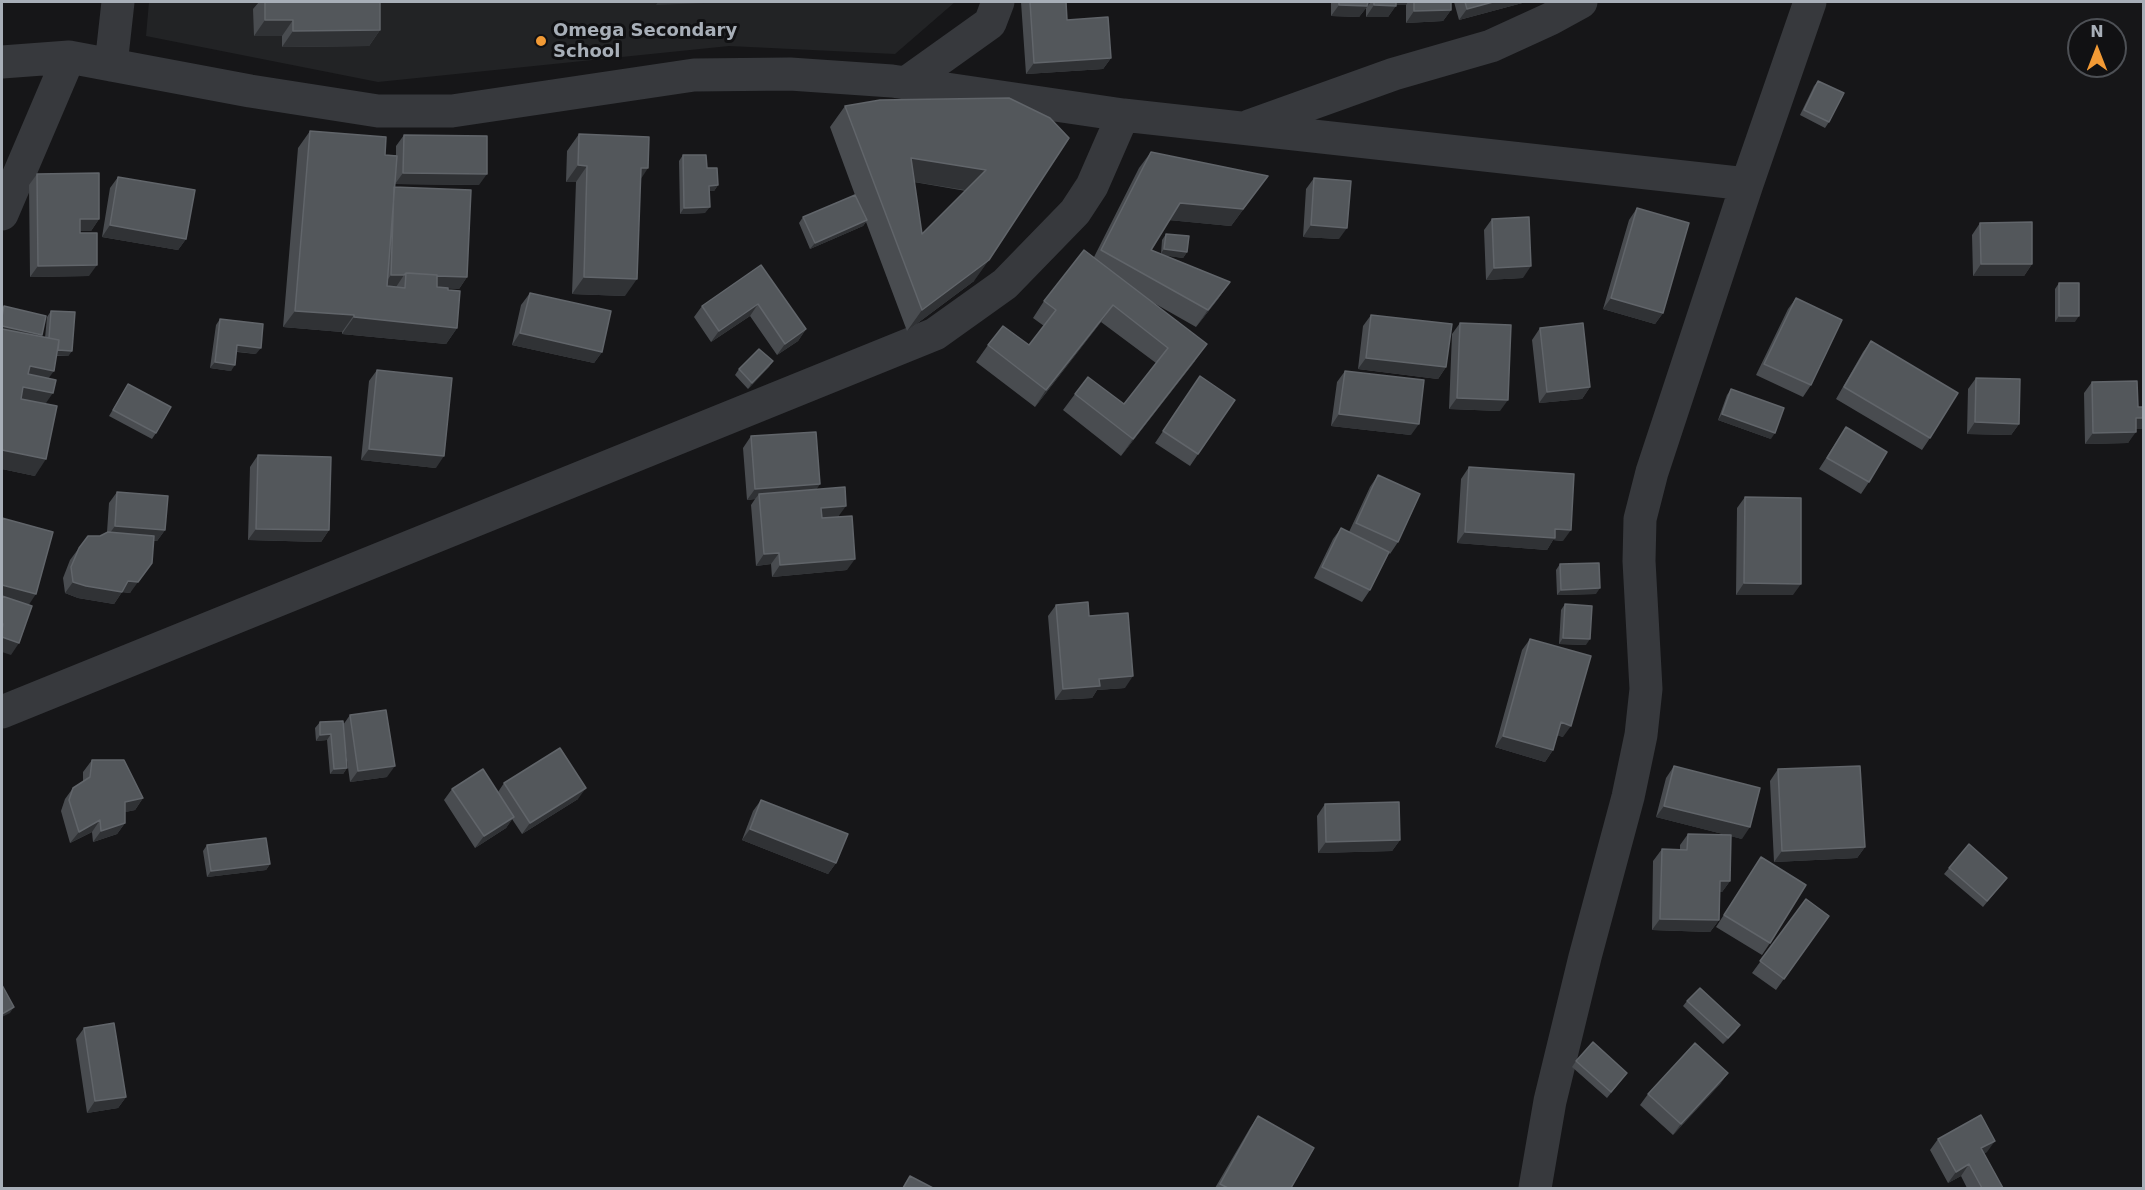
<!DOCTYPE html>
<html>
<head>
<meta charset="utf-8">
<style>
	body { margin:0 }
	#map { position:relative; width:2145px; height:1190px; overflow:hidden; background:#161618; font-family:"DejaVu Sans",sans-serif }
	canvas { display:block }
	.frame { position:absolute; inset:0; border:3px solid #a8afb8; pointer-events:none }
	.north { position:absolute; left:2067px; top:18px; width:60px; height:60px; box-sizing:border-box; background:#111113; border:2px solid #4d5055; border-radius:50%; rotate:0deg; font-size:16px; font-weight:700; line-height:24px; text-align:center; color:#a8afb8 }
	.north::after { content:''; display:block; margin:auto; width:21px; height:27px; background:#f29a35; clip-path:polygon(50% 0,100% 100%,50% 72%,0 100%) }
</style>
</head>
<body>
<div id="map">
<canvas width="2145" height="1190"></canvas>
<div class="frame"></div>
<div class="north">N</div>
</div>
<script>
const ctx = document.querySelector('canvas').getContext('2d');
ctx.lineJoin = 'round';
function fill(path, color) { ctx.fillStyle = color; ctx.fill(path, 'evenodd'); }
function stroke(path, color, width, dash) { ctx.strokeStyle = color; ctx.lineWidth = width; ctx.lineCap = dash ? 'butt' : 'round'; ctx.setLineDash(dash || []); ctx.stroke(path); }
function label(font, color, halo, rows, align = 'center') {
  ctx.font = font + ' "DejaVu Sans",sans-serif'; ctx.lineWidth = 6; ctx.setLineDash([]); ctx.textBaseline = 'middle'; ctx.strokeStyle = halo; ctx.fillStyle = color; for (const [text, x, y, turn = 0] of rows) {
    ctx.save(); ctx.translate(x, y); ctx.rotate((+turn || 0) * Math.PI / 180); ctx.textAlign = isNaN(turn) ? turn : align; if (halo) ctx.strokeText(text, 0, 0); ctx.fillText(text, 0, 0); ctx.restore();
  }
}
fill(new Path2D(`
	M149,2H955L895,54L729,46L378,82L146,36Z`), '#222325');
stroke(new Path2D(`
	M2,62L69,57L250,91L378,111H452L694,75L790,74L892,81L1123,115L1747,184
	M111,65L118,2
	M906,83L990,23L998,2
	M1249,126L1394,74L1491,46L1550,19L1581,2
	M2,214L69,57
	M2,712L935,334L1005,284L1075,212L1092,186L1123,115
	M1535,1188L1550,1101L1585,957L1628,797L1641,735L1646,689L1639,561L1640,519L1652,472L1747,184L1810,2`), '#37393d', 33);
fill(new Path2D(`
	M259,2H380V30L369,46L282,47V36H254L253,9Z
	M1021,2H1066L1067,20L1111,58L1103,69L1026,74Z
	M1331,2H1451V10L1443,21L1406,23V5H1396L1388,17H1366V8L1359,17L1331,16Z
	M1454,2H1526L1459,20Z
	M1818,81L1829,122L1825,128L1800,115L1814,86Z
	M1009,98L974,281L907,331L866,222L863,226L810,249L799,223L803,217L855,195L830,127L845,106ZM914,182L966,191L922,234Z
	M310,131L385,155H396V146L404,135L479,185L395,184L394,187L467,277L459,289L448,288L457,328L446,344L342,334V332L283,327L298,148Z
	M579,134L625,296L572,294L576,182H566L567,151Z
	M1151,152L1268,176L1231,226L1169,220L1151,250L1161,254L1162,240L1166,234L1187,252L1183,258L1164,255L1230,282L1218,299L1196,327L1152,302L1195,361L1121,456L1063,410L1075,394L1124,404L1156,363L1101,322L1035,407L976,362L988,345H1029L1044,326L1033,318L1044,301L1094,257L1139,168Z
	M683,155L707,168L718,185L714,191H709L705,213L680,214L679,161Z
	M37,174L99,219L91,231H80L89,276L30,277L29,185Z
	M118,177L186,239L178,250L102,237L110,188Z
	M1314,178L1339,239L1303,237L1306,189Z
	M1637,208L1663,313L1655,324L1603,309L1629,220Z
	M1492,219L1523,278L1486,280L1484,230Z
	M1980,223L2032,264L2024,276H1973L1972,235Z
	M761,265L806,329L798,341L777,355L750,316L711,342L694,317L702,306Z
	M2059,283L2075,322H2055V289Z
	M530,293L602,352L594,363L512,345L521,305Z
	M1796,298L1811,385L1803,397L1756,375L1788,309Z
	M4,306L40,337L45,338L47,317L51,311L72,351L68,356H56L48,378L46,404L35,476L2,469V310Z
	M1371,315L1446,367L1438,379L1358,369L1363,326Z
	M220,319L256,354L237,352L231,371L210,368L216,325Z
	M1460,323L1500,411L1449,409L1452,334Z
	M1540,328L1590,387L1582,399L1539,403L1532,340Z
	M1871,341L1930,438L1922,450L1836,399L1863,352Z
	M773,361L769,367L748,389L735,375L739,369Z
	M377,370L436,468L361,460L369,381Z
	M1345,371L1411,435L1331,426L1337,382Z
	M1200,376L1235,400L1190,466L1155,443Z
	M1976,378L2019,424L2011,435L1967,434L1968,389Z
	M2092,382L2138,407H2144V429H2136L2128,443L2085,444L2084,393Z
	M128,384L156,433L152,439L109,416Z
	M1731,389L1771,439L1718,420L1727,395Z
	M1846,427L1869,482L1861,494L1819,469Z
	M751,436L820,484L816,489L839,516L847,570L772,577L771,564L756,566L751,505L755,499L747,500L743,448Z
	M258,455L329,530L321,542L248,540L250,467Z
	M1469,467L1563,541L1553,540L1547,550L1457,543L1461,479Z
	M1378,475L1398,542L1390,554L1389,553L1370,590L1362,602L1314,578L1333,539L1341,528L1349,532L1370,487Z
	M117,492L165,530L157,541H153L130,593L122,592L114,604L78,598L65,593L63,578L70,560L88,536H100L107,532L109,503Z
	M1745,497L1793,595H1736L1737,508Z
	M1560,564L1596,594L1557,595L1556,570Z
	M1565,604L1586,645L1559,644L1561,610Z
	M1056,605L1089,616L1125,688L1097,690L1092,698L1055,700L1048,616Z
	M1530,639L1563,737L1557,735L1553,750L1545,762L1495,747L1522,650Z
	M350,715L387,777L350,782L345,746L347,768L343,774H330L327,740L316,741L315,728L320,722L343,725Z
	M92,760L143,798L135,810L125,812V823L117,834L93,842L92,832L70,843L61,811L65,799L73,788L83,782V772Z
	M1674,766L1742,839L1731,836L1730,881L1722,892H1719V920L1710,932L1652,930L1653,861L1662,849L1680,850V845L1688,834L1727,835L1656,817L1666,778Z
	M1778,769L1865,847L1857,858L1774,862L1770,781Z
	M504,783L578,799L522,834L512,819L506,828L475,848L444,800L452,789L498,792Z
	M761,800L836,863L828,874L742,840L753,811Z
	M1325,804L1400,840L1392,851L1318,853L1317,816Z
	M207,845L270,864L266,870L207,877L203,851Z
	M1761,857L1770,943L1762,955L1716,927Z
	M1949,868L2007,878L1983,907L1944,874Z
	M1806,899L1829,916L1776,990L1752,973Z
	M1687,1001L1736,1031L1723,1044L1683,1006Z
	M84,1028L126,1097L118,1108L87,1113L76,1039Z
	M1576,1061L1627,1073L1607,1098L1572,1067Z
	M1728,1073L1720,1084L1673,1135L1640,1105L1648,1094Z
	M1258,1116L1291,1188H1215L1250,1128Z
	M1938,1139L1987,1152L1984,1153L2003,1188H1967L1961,1176L1948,1183L1930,1150Z`), '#494c50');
fill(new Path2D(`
	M658,2H728L656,5Z
	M1364,2H1371L1359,17L1331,16L1339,5Z
	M1397,2H1408L1406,5H1395Z
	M1493,2H1526L1459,20L1467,9Z
	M1374,5L1396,6L1388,17H1366Z
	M1451,10L1443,21L1406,23L1414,11Z
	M265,20H293L282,36H254Z
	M380,30L369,46L282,47L293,31Z
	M1111,58L1103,69L1026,74L1034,63Z
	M911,158L986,170L971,191L896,179Z
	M578,165L587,166L576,182H566Z
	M641,168H648L637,185Z
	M403,173L487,174L479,185L395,184Z
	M1268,176L1231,226L1168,220L1180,203Z
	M718,185L714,191H705L709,186Z
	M710,207L705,213L680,214L684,208Z
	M80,219H99L91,231H72Z
	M867,220L863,226L810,249L815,243Z
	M110,225L186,239L178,250L102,237Z
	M1311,225L1347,228L1339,239L1303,237Z
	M1164,249L1187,252L1183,258L1160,255Z
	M989,260L974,281L907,331L922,310Z
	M1981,264H2032L2024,276H1973Z
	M97,265L89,276L30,277L38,266Z
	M1531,266L1523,278L1486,280L1494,268Z
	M391,275H404L396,287L383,286Z
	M406,275L467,277L459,289L405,287Z
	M584,277L637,279L625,296L572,294Z
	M1230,282L1218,299L1196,327L1208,310Z
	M1611,298L1663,313L1655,324L1603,309Z
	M758,304L750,316L711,342L719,331Z
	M1113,305L1101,322L1035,407L1046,390Z
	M295,311L354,315L342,332L283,327Z
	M2059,316H2079L2075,322H2055Z
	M354,317L457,328L446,344L342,334Z
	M2,326L42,335L37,341L2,333Z
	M806,329L798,341L777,355L785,344Z
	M520,333L602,352L594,363L512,345Z
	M1207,344L1195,361L1121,456L1133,439Z
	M237,345L261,348L256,354L233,351Z
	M49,349L72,351L68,356L45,355Z
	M1366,358L1446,367L1438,379L1358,369Z
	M773,361L769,367L748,389L752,383Z
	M215,362L235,365L231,371L210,368Z
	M30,366L54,371L42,387L18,383Z
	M23,387L53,393L41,410L12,404Z
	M1590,387L1582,399L1539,403L1547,392Z
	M1457,398L1508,400L1500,411L1449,409Z
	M1339,414L1419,424L1411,435L1331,426Z
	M1722,414L1775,433L1771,439L1718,420Z
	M2136,418H2144V429H2128Z
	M1975,422L2019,424L2011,435L1967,434Z
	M2136,432L2128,443L2085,444L2093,433Z
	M369,449L444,456L436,468L361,460Z
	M2,450L46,459L35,476L2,469Z
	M820,484L812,496L759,494L755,499L747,500L755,489Z
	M846,506L838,517L813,519L821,508Z
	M115,526L165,530L157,541L107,537Z
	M256,529L329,530L321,542L248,540Z
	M1555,529L1571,530L1563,541L1553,540L1547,550L1457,543L1465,532Z
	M779,553L771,564L756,566L764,554Z
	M855,559L847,570L772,577L780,565Z
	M152,563L130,593L122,592L114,604L78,598L65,593L73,582L128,581Z
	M1744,583L1801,584L1793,595H1736Z
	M2,585L36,594L28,606L2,599Z
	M1600,588L1596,594L1557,595L1561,590Z
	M2,637L19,643L11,655L2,652Z
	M1563,638L1590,639L1586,645L1559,644Z
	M1133,676L1125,688L1097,690L1092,698L1055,700L1063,689L1099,679Z
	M1561,722L1571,726L1563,737L1553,734Z
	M331,734L327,740L316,741L320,735Z
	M1503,736L1553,750L1545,762L1495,747Z
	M395,766L387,777L350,782L358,771Z
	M347,768L343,774H330L334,769Z
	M586,788L578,799L522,834L530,823Z
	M143,798L135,810L117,814L125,802Z
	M1664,806L1750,827L1742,839L1656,817Z
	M514,817L506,828L475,848L484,836Z
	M100,820L92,832L70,843L79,832Z
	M125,823L117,834L93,842L101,831Z
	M750,829L836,863L828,874L742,840Z
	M1400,840L1392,851L1318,853L1326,842Z
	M1865,847L1857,858L1774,862L1782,851Z
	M270,864L266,870L207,877L211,871Z
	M1720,881H1730L1722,892H1712Z
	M1660,919L1719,920L1710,932L1652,930Z
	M14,1007L10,1013L2,1017V1014Z
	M1740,1025L1736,1031L1723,1044L1728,1038Z
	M1728,1073L1720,1084L1673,1135L1681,1124Z
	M126,1097L118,1108L87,1113L95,1101Z
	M1995,1141L1987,1152L1973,1159L1981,1148Z
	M1969,1164L1961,1176L1948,1183L1956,1172Z`), '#303235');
const building = new Path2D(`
	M265,2H380V30L293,31V20H265Z
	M1030,2H1066L1067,20L1108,17L1111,58L1034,63Z
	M1339,2H1368L1367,6L1339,5Z
	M1374,2H1396V6L1374,5Z
	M1414,2H1451V10L1414,11Z
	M1465,2H1493L1467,9Z
	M1818,81L1844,93L1829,122L1804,110Z
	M1009,98L1050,118L1069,138L989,260L922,310L845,106L880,100ZM911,158L986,170L922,234Z
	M310,131L386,137L385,155L397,156L387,286L405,288L406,273L437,275V287L448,288V290L460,291L457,328L354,317V315L295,311Z
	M579,134L649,137L648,168H641L637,279L584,277L587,166L578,165Z
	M404,135L487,136V174L403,173Z
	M1151,152L1268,176L1243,209L1180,203L1151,250L1230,282L1208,310L1101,250Z
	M683,155H706L707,168H717L718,185L709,186L710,207L684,208Z
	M99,173V219H80V233H97V265L38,266L37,174Z
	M118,177L195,190L186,239L110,225Z
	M1314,178L1351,181L1347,228L1311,225Z
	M394,187L471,190L467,277L437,276V275L409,273H406L404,275H391Z
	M855,195L867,220L815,243L803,217Z
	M1637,208L1689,223L1663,313L1611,298Z
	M1529,217L1531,266L1494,268L1492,219Z
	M2032,222V264H1981L1980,223Z
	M1166,234L1189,236L1187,252L1164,249Z
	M1084,250L1207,344L1133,439L1075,394L1088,377L1124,404L1168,348L1113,305L1046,390L988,345L1003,326L1029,345L1056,310L1044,301Z
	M761,265L806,329L785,344L758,304L719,331L702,306Z
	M2059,283H2079V316H2059Z
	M530,293L611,311L602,352L520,333Z
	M1796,298L1842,320L1811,385L1764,364Z
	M4,306L46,316L42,335L2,326V317Z
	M51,311L75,312L72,351L58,350L59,340L49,338Z
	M1371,315L1452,324L1446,367L1366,358Z
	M220,319L263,324L261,348L237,345L235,365L215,362Z
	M1460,323L1511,325L1508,400L1457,398Z
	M1583,323L1590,387L1547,392L1540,328Z
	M2,329L59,340L54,371L30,366L28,374L56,380L53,393L23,387L21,399L57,406L46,459L2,450Z
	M1871,341L1958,393L1930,438L1844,387Z
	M759,349L773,361L752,383L739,369Z
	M377,370L452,378L444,456L369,449Z
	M1345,371L1424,380L1419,424L1339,414Z
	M1200,376L1235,400L1198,454L1163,431Z
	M1976,378L2020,379L2019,424L1975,422Z
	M2137,381L2138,407H2144V418H2136V432L2093,433L2092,382Z
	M128,384L171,407L156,433L113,410Z
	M1731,389L1784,408L1775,433L1722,414Z
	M1846,427L1887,452L1869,482L1827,458Z
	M816,432L820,484L755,489L751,436Z
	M258,455L331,457L329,530L256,529Z
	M1469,467L1574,474L1571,530L1555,529V538L1465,532Z
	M1378,475L1420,494L1398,542L1356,523Z
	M845,487L846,506L821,508L822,518L852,516L855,559L780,565L779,553L764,554L759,494Z
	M117,492L168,496L165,530L115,526Z
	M1745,497L1801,498V584L1744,583Z
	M2,518L53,532L36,594L2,585Z
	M1341,528L1389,552L1370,590L1322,567Z
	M108,532L154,536L152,563L138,582L128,581L122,592L86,586L73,582L71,567L79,548L88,536H100Z
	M1599,563L1600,588L1561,590L1560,564Z
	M2,596L32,606L19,643L2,637V630L3,624L2,623Z
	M1088,602L1089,616L1128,613L1133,676L1099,679L1100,686L1063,689L1056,605Z
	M1565,604L1592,606L1590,639L1563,638Z
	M1530,639L1591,656L1571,726L1561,722L1553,750L1503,736Z
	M386,710L395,766L358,771L350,715Z
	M343,721L347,768L334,769L331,734L320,735V722Z
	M560,748L586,788L530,823L504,783Z
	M92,760H124L143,798L125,802V823L101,831L100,820L79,832L69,800L73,788L90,777Z
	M1674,766L1760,788L1750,827L1664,806Z
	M1860,766L1865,847L1782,851L1778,769Z
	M483,769L514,817L484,836L452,789Z
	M761,800L848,834L836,863L750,829Z
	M1399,802L1400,840L1326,842L1325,804Z
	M1688,834L1731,835L1730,881H1720L1719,920L1660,919L1662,849L1687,850Z
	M266,838L270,864L211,871L207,845Z
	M1969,844L2007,878L1987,901L1949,868Z
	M1761,857L1806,885L1770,943L1724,915Z
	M1806,899L1829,916L1784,979L1760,961Z
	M2,985L14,1007L2,1014Z
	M1700,988L1740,1025L1728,1038L1687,1001Z
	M114,1023L126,1097L95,1101L84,1028Z
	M1593,1042L1627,1073L1611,1092L1576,1061Z
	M1695,1043L1728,1073L1681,1124L1648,1094Z
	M1981,1115L1995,1141L1981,1148L2003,1188H1982L1969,1164L1956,1172L1938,1139Z
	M1258,1116L1314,1148L1291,1188H1228L1220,1184Z
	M910,1176L933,1188H903Z`);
fill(building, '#53575b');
stroke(building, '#61656a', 1.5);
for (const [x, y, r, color] of [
	[541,41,6,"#f29a35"]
]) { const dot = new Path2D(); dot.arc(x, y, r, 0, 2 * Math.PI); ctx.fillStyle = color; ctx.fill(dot); stroke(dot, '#111113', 2); }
label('bold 18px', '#a8afb8', '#111113', [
	["Omega Secondary",553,31],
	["School",553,52]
], 'left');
</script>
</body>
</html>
